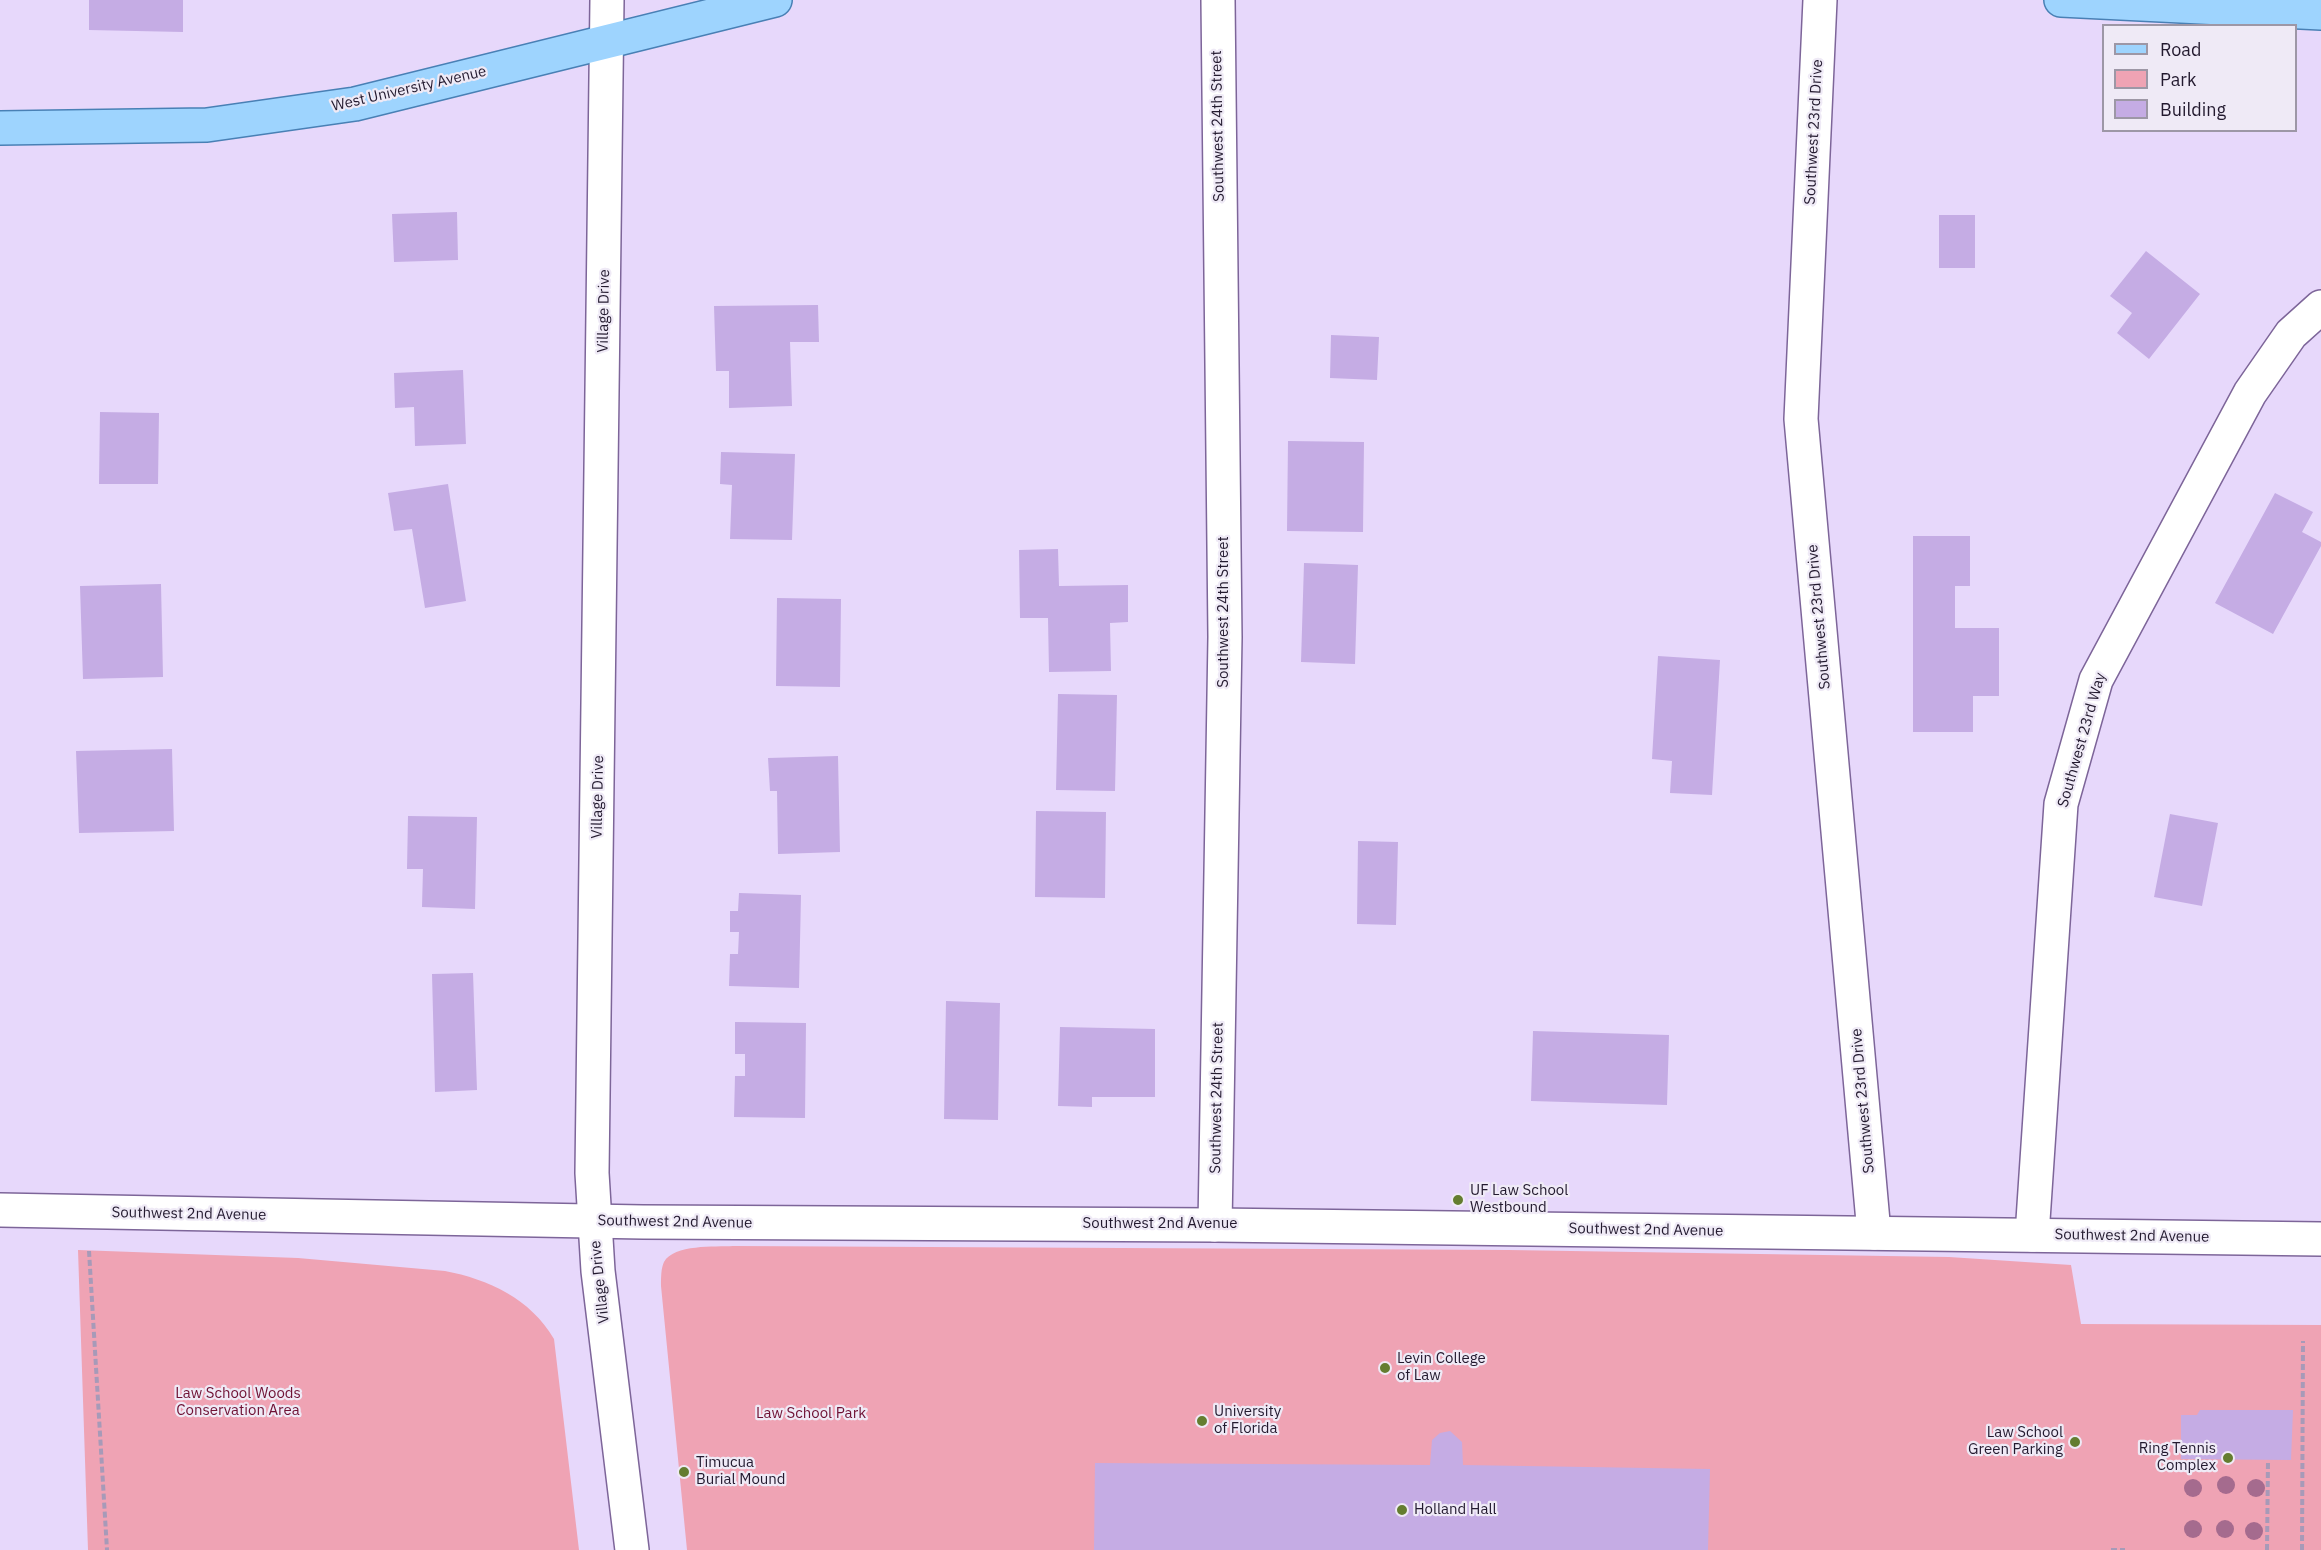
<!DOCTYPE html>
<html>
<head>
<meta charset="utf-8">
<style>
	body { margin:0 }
	#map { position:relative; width:2321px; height:1550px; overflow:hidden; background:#e7d8fb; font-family:"IBM Plex Sans",sans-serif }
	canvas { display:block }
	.legend { position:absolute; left:2102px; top:24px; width:195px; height:108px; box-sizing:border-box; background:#efeaf6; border:2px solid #9d97a6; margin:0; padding:8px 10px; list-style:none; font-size:18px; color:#231a2f }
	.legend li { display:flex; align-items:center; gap:12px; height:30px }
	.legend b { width:30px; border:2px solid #9d97a6 }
</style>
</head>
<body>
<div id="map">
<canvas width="2321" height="1550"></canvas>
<ul class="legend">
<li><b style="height:8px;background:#9ed4fe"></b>Road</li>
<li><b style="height:16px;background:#efa3b4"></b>Park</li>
<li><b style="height:16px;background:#c5ace4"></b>Building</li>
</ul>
</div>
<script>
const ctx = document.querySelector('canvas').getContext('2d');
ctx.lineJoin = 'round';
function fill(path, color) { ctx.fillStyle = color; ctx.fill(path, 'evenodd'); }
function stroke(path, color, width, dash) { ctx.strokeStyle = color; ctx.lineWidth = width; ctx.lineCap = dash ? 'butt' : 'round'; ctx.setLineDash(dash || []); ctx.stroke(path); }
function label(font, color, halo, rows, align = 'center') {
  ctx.font = font + ' "IBM Plex Sans",sans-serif'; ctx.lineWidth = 4.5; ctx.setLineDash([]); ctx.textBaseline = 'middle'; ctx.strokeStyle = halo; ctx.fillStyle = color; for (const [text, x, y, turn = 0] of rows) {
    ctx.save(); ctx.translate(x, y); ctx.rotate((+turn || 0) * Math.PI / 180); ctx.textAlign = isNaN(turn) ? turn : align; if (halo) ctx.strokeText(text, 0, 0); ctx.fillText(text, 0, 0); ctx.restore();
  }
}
fill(new Path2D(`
	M733,1246L1508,1250L1949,1257L2071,1265L2081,1324L2321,1325V1550H687L661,1286C661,1278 661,1268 664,1262C674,1244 715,1247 733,1246Z
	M78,1250L298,1258L445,1271C488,1279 531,1299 554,1339L579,1550H88Z`), '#efa3b4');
fill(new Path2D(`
	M89,0H183V32L89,30Z
	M457,212L458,260L394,262L392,214Z
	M1939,215H1975V268H1939Z
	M2146,251L2200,294L2149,359L2117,333L2132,313L2110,296Z
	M818,305L819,342H790L792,406L729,408V371H716L714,306Z
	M1331,335L1379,337L1377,380L1330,378Z
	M463,370L466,444L415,446L414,407L395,408L394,373Z
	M100,412L159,413L158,484H99Z
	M1288,441L1364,442L1363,532L1287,531Z
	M721,452L795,454L792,540L730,539L732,485L720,484Z
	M448,484L466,601L425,608L412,529L394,531L388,493Z
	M2275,493L2313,512L2302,532L2321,542V546L2273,634L2215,603Z
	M1913,536H1970V586H1955V628H1999V696H1973V732H1913Z
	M1058,549L1059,586L1128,585V622L1110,623L1111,671L1049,672L1048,618H1020L1019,550Z
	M1304,563L1358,565L1355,664L1301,662Z
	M161,584L163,677L83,679L80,586Z
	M777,598L841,599L840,687L776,686Z
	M1658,656L1720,660L1712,795L1670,793L1672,761L1652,759Z
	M1058,694L1117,695L1115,791L1056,790Z
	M172,749L174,831L79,833L76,751Z
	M838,756L840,852L778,854L777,791H770L768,758Z
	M1036,811L1106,812L1105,898L1035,897Z
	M2170,814L2218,823L2202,906L2154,897Z
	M408,816L477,817L475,909L422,907L423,869H407Z
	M1358,841L1398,842L1396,925L1357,924Z
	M739,893L801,895L799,988L729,986L730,954H738L739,932H730V911H738Z
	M473,973L477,1090L435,1092L432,974Z
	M946,1001L1000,1003L998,1120L944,1119Z
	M735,1022L806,1023L805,1118L734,1117L735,1076H745V1054H735Z
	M1060,1027L1155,1029V1097H1092V1107L1058,1106Z
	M1533,1031L1669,1035L1667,1105L1531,1101Z
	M2200,1410H2293L2291,1460L2181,1459V1415H2197Z
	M1450,1431L1462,1442L1463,1465L1710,1469L1708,1550H1094L1095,1463L1430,1465L1432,1440L1440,1433Z`), '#c5ace4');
const minor = new Path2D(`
	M607,0L592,1173L598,1271L632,1550
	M1820,0L1801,419L1874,1233
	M1215,1225L1225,637L1218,0
	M2032,1235L2061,804L2096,680L2250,393L2291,334L2321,307`);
const secondary = new Path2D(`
	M0,1210L643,1222L1215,1225L2321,1239`);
const primary = new Path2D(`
	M2061,0L2321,13
	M0,128L207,125L355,104L775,0`);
stroke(minor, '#7d6599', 36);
stroke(secondary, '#7d6599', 36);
stroke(primary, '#4980b5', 36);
stroke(new Path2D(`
	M89,1251L107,1550
	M2111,1550H2125
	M2267,1550L2268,1461
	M2302,1550L2303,1341`), '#a79ab8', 4, [6, 3]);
stroke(minor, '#fff', 33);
stroke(secondary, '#fff', 33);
stroke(primary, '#9ed4fe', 33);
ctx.fillStyle = '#a56b8e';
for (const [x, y] of [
	[2226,1485],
	[2193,1488],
	[2256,1488],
	[2193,1529],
	[2225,1529],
	[2254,1531]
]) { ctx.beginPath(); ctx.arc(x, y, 9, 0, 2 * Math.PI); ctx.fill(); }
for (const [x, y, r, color] of [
	[1458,1200,6,"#647d30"],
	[1385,1368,6,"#647d30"],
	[1202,1421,6,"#647d30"],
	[2075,1442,6,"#647d30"],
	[2228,1458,6,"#647d30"],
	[684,1472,6,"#647d30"],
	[1402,1510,6,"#647d30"]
]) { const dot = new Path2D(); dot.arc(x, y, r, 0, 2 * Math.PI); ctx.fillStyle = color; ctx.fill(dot); stroke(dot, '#efeaf6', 2); }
label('15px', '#231a2f', '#efeaf6', [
	["West University Avenue",409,89,-13],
	["Southwest 24th Street",1218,126,-91],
	["Southwest 23rd Drive",1814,132,-87],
	["Village Drive",604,311,-89],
	["Southwest 24th Street",1224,612,-90],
	["Southwest 23rd Drive",1819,617,-95],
	["Southwest 23rd Way",2082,740,-74],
	["Village Drive",598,797,-89],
	["Southwest 24th Street",1217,1098,-89],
	["Southwest 23rd Drive",1863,1101,-95],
	["Southwest 2nd Avenue",189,1214,1],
	["Southwest 2nd Avenue",675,1222,1],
	["Southwest 2nd Avenue",1160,1224],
	["Southwest 2nd Avenue",1646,1230,1],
	["Southwest 2nd Avenue",2132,1236,1],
	["Village Drive",600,1282,-96]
]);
label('15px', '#231a2f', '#efeaf6', [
	["UF Law School",1470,1191],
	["Westbound",1470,1208],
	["Levin College",1397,1359],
	["of Law",1397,1376],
	["University",1214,1412],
	["of Florida",1214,1429],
	["Law School",2063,1433,"right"],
	["Green Parking",2063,1450,"right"],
	["Ring Tennis",2216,1449,"right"],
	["Complex",2216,1466,"right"],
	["Timucua",696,1463],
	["Burial Mound",696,1480],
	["Holland Hall",1414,1510]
], 'left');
label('15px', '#6f1134', '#efeaf6', [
	["Law School Woods",238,1394],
	["Conservation Area",238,1411],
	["Law School Park",811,1414]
]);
</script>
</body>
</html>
